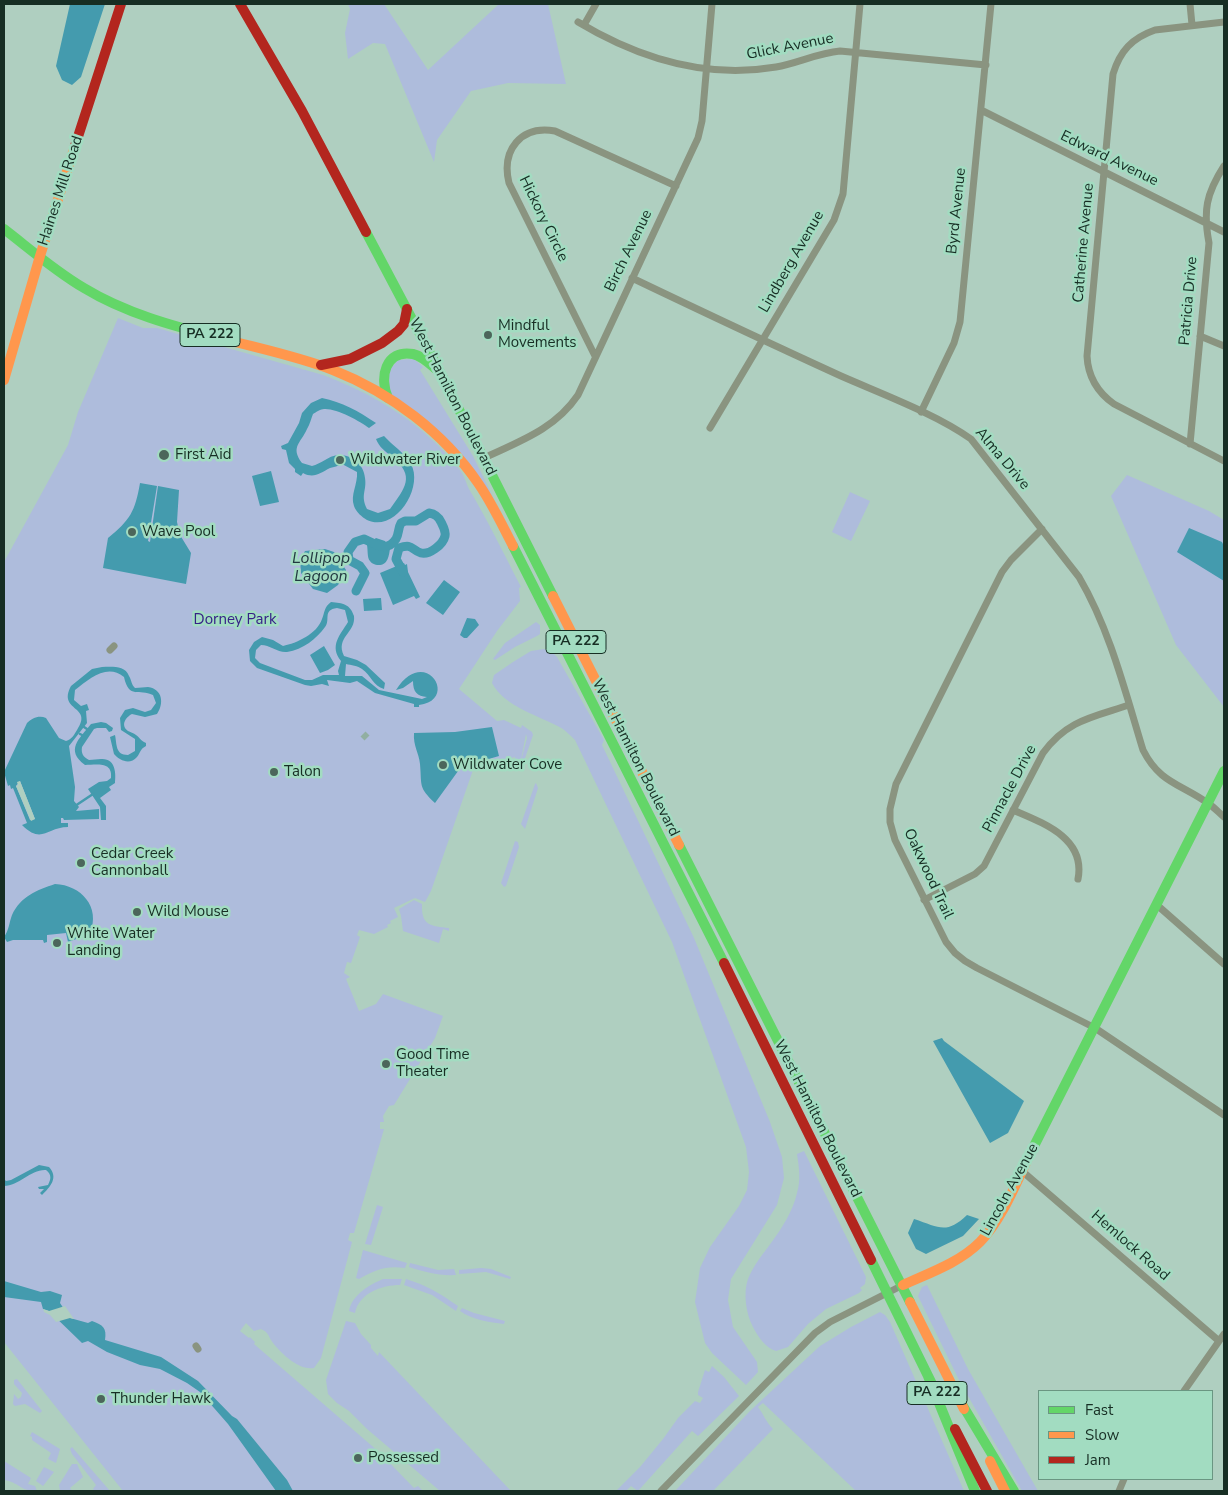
<!DOCTYPE html>
<html>
<head>
<meta charset="utf-8">
<style>
	body { margin:0 }
	#map { position:relative; width:1228px; height:1495px; overflow:hidden; background:#afcfc0; font-family:"Nunito Sans",sans-serif }
	canvas { display:block }
	.frame { position:absolute; inset:0; border:5px solid #172e24; pointer-events:none }
	.legend { position:absolute; left:1038px; top:1390px; width:175px; height:90px; box-sizing:border-box; background:#a2dcc1; border:1px solid #6a9682; margin:0; padding:6px 9px; list-style:none; font-size:15px; color:#172e24 }
	.legend li { display:flex; align-items:center; gap:10px; height:25px }
	.legend b { width:25px; border:1px solid #6a9682 }
</style>
</head>
<body>
<div id="map">
<canvas width="1228" height="1495"></canvas>
<div class="frame"></div>
<ul class="legend">
<li><b style="height:6px;background:#63d668"></b>Fast</li>
<li><b style="height:6px;background:#ff974d"></b>Slow</li>
<li><b style="height:6px;background:#b3261e"></b>Jam</li>
</ul>
</div>
<script>
const ctx = document.querySelector('canvas').getContext('2d');
ctx.lineJoin = 'round';
function fill(path, color) { ctx.fillStyle = color; ctx.fill(path, 'evenodd'); }
function stroke(path, color, width, dash) { ctx.strokeStyle = color; ctx.lineWidth = width; ctx.lineCap = dash ? 'butt' : 'round'; ctx.setLineDash(dash || []); ctx.stroke(path); }
function label(font, color, halo, rows, align = 'center') {
  ctx.font = font + ' "Nunito Sans",sans-serif'; ctx.lineWidth = 5; ctx.setLineDash([]); ctx.textBaseline = 'middle'; ctx.strokeStyle = halo; ctx.fillStyle = color; for (const [text, x, y, turn = 0] of rows) {
    ctx.save(); ctx.translate(x, y); ctx.rotate((+turn || 0) * Math.PI / 180); ctx.textAlign = isNaN(turn) ? turn : align; if (halo) ctx.strokeText(text, 0, 0); ctx.fillText(text, 0, 0); ctx.restore();
  }
}
fill(new Path2D(`
	M348,4H384L428,70L499,4H548L566,84L508,83L471,91L437,140L434,162L385,44L373,43L348,59L345,33L350,9Z
	M118,318L143,328H157L323,375C376,395 424,424 459,469C464,474 466,483 469,489C488,521 504,554 521,587L519,588L520,601L497,631L459,689L497,721L504,720L521,728L522,725L532,732L533,735L523,764L521,766H516L521,761L527,738L526,734L521,760L513,765L509,764V761L515,759V757L473,770L431,891L425,902L415,898L394,908L398,917L390,921L391,923L387,925L388,927L374,934L359,930L357,935L360,937L351,963L347,962L344,973L350,977L346,979L359,1011L376,1004L383,994L443,1016L435,1038L394,1105L389,1106L383,1116L384,1122H380V1129H384L354,1233H350L348,1240L352,1242L321,1358L314,1368C299,1371 279,1352 271,1340C268,1335 268,1332 261,1329L254,1331L246,1323L240,1331L249,1338L250,1337L255,1342L254,1344L379,1452L414,1488L418,1486L423,1491H123L4,1342V562L68,445L78,412Z
	M414,359L423,367L420,370L473,456L494,499L388,392L387,373L398,360Z
	M1127,475L1209,511L1224,520V707L1176,645L1111,496Z
	M850,492L870,501L851,541L832,532Z
	M536,622L540,625V634L537,636L515,647L495,660L493,659L505,643Z
	M544,649L552,652L557,657L604,740L602,745L694,938L770,1122L782,1157L784,1178L777,1205L731,1279L728,1300L733,1327L757,1362L758,1372L746,1385L712,1353L705,1343L695,1302L700,1268L710,1247L739,1206L747,1190L749,1172L746,1147L672,942L575,740C571,736 567,732 563,729C541,716 504,707 492,683L494,675L513,662L531,651Z
	M536,783L538,788L525,829L521,824L535,784Z
	M515,841L518,842L519,847L506,886L504,887L501,883Z
	M414,900L422,904C421,926 431,926 449,928V931L443,929L439,943L403,931L401,916L399,909Z
	M804,1151L866,1277L865,1284L860,1288L862,1290L859,1293L826,1309L808,1324L788,1347L776,1351C766,1348 758,1337 753,1327C746,1314 743,1293 748,1279C753,1266 763,1254 771,1243C782,1228 793,1211 797,1193C801,1180 799,1167 797,1154Z
	M377,1205L383,1207L371,1245L365,1244Z
	M363,1250L407,1263L405,1268C387,1265 374,1270 359,1279L356,1278Z
	M410,1263L438,1270L454,1269L456,1275C439,1276 425,1272 409,1267Z
	M481,1268L491,1269L511,1277L510,1279L486,1272L459,1274V1270Z
	M383,1279H402L400,1285C382,1285 359,1293 355,1313L349,1311C352,1295 369,1285 383,1279Z
	M406,1279C426,1285 441,1294 458,1306L456,1311L432,1295L404,1285Z
	M927,1285L968,1369L1038,1491H1022L960,1382L918,1296L922,1287Z
	M462,1308L474,1313L505,1321L504,1324C490,1322 472,1320 460,1311Z
	M880,1312L885,1315L890,1322L964,1491H856L763,1403L758,1407C764,1415 766,1422 773,1429L713,1491H675L750,1411L820,1346L851,1327Z
	M346,1321L355,1323L361,1334L371,1345V1348L378,1356L379,1352L511,1491H440L367,1429L349,1411L337,1403L328,1394L326,1380Z
	M712,1366L724,1377L739,1396L698,1436L692,1431L638,1491L631,1486L626,1491H616L640,1467L663,1439L678,1418L695,1401L700,1403L703,1398L698,1395V1392L705,1370L709,1372Z
	M17,1379L42,1411L40,1413L25,1404L15,1406L13,1404L14,1394L18,1399L21,1397L22,1393L14,1384V1380Z
	M32,1432L60,1449L56,1463L48,1459L51,1453L32,1440V1437L30,1436Z
	M72,1447L110,1491H95L93,1489L96,1485L72,1454L70,1449Z
	M4,1461L31,1478L28,1484L35,1486L37,1491C21,1492 19,1482 4,1480Z
	M72,1464H77L83,1477L70,1488L72,1491H60L59,1485Z
	M44,1467L54,1472L43,1486L36,1481Z`), '#aebcdc');
fill(new Path2D(`
	M70,4H105L81,77L72,85L62,80L56,66Z
	M322,398C342,402 358,411 376,423L369,428C360,421 336,408 324,409C321,409 316,412 313,414C311,419 310,424 307,429C301,443 290,447 302,463L312,466C321,464 328,456 338,455C351,454 364,464 365,478C367,491 360,495 367,509L378,513L390,509C405,488 416,476 392,457C385,451 379,447 376,439L384,436C392,445 405,453 411,464C424,488 395,533 367,520C362,517 356,512 354,506C350,495 358,484 357,472L342,464C338,466 334,467 330,468C320,473 314,479 303,473L301,476L295,472V469L289,463L286,450L282,449L281,446L288,443L299,423L302,413L311,403Z
	M271,471L279,502L260,506L252,476Z
	M140,483L157,486L148,541L150,542L158,486L179,490L177,522L180,535L191,553L186,584L103,568L108,538C130,520 135,512 140,483Z
	M1189,528L1222,542L1224,546V581L1177,552Z
	M376,538L385,541L390,548C389,556 388,566 377,565C374,564 372,564 370,561C367,558 368,550 367,545Z
	M325,549L334,552L346,570L345,574L338,585L327,593L313,589L301,573L300,560L305,551Z
	M404,563L405,565L407,564L408,572L420,597L416,599L414,596L393,605L380,573Z
	M444,580L460,592L443,615L426,603Z
	M381,598L382,610L364,611L363,599Z
	M331,602C343,603 350,604 354,616C356,633 335,637 344,656L357,660L366,665L385,683L384,689C373,686 371,675 362,669C358,666 351,665 346,664L345,676H362L379,690L422,699L427,697C417,696 413,692 413,681L403,688L396,690C425,644 460,700 419,705V707H414V704L375,693L357,681L350,683L327,680L329,686L322,684L311,686L305,685L257,668L250,661L249,650L254,642L262,637L273,640L283,646C297,643 317,634 322,619C325,612 324,607 331,602ZM337,608L345,610L348,622C340,635 329,646 341,661L338,671L339,675H323L312,680H305L260,663L255,658L256,650L261,645C270,645 278,653 287,652C303,650 317,638 325,627C331,620 322,610 337,608Z
	M467,618L475,619L479,625L467,638H464L460,635Z
	M324,646L335,665L328,670L320,673L310,655Z
	M102,667C111,667 125,665 129,676C132,681 131,684 135,688C140,688 144,687 148,687C163,689 164,704 157,714L145,717L132,714C126,717 120,725 128,731C130,732 134,733 136,735C140,738 140,740 146,743V746C140,749 141,752 137,757C130,765 120,761 114,754L110,737L115,735C117,744 115,755 128,755L135,751V739L121,730L120,718L125,710L133,708L145,712L151,710L156,703L153,695C139,688 129,700 124,677C107,663 89,679 75,690L74,700L81,706L87,704L89,710L86,711L87,723L69,746L75,787L74,801L79,807L76,811L99,809V819L64,820L63,818H61V823H68V827C47,827 42,845 22,825L27,823L13,788L11,789L10,785L8,786L4,772L27,723C32,718 39,715 46,718L59,738L66,741C72,739 74,735 77,730C94,705 57,712 71,686L92,669ZM20,781L35,819L30,820L16,786Z
	M101,722L106,723L113,728L112,731L109,732L106,728H97L94,729L82,747C81,753 83,757 89,760C93,760 97,759 101,759C116,758 116,774 115,783L109,787L111,790L100,798L106,806V820H101L100,807L88,789L99,782L107,781L111,778C113,761 96,765 85,765C65,750 79,739 91,724Z
	M492,727L499,756L461,767L435,803C418,787 422,786 420,764C419,753 413,746 414,733L455,732Z
	M55,884C81,885 101,907 90,933L83,934L79,938L68,942L66,933L47,935V942L44,943L43,940H13L7,942L4,937C9,930 9,923 12,915C21,896 37,890 55,884Z
	M942,1038L944,1041L1024,1101L1008,1133L990,1143L933,1041Z
	M39,1165L49,1167C59,1178 50,1187 42,1195L40,1193L44,1189H39L38,1187L48,1185C51,1179 52,1175 46,1170C31,1169 19,1186 4,1186V1179L6,1181L11,1180Z
	M967,1215L979,1219L963,1236L930,1252L926,1254L916,1249L908,1233L914,1219C939,1227 946,1235 967,1215Z
	M4,1281L41,1292L50,1291L62,1295L60,1303L70,1318L88,1323L92,1321C103,1325 107,1328 105,1340L161,1357L198,1381L232,1416L237,1419L287,1480L293,1491H276L228,1424L200,1392L187,1383L160,1369L140,1365L107,1352L88,1341L82,1343L49,1311L43,1309L41,1302L4,1297Z`), '#449bae');
fill(new Path2D(`
	M20,781L35,819L31,821L16,786L18,785L17,782Z
	M65,1306L74,1319L70,1318L56,1322L50,1315L44,1312L43,1309L49,1311Z`), '#afcfc0');
stroke(new Path2D(`
	M84,727L87,729
	M80,734L82,735
	M75,806L93,794`), '#449bae', 2.5);
stroke(new Path2D(`
	M356,591L365,573L360,566L349,560L348,552L355,542L364,539C374,543 386,554 396,539C399,534 398,528 401,523L405,521H416L429,513C435,514 438,516 441,522C443,526 446,531 445,536C443,545 429,555 421,553C411,550 413,543 399,548L396,559L403,572`), '#449bae', 9);
stroke(new Path2D(`
	M363,734L367,738`), '#91afa1', 7, [7, 3.5]);
stroke(new Path2D(`
	M1190,4L1192,25
	M578,22C638,58 706,79 776,67C798,63 818,53 840,51L986,65
	M1224,22L1155,30C1132,38 1120,51 1113,74L1087,356C1088,377 1097,392 1114,404L1224,461
	M584,25L596,4
	M981,110L1224,232
	M632,278C701,311 771,344 841,376C882,394 936,414 971,439L1079,577C1110,630 1125,691 1143,750C1160,784 1182,784 1209,804C1215,808 1219,813 1224,817
	M1200,336L1224,346
	M595,356L509,183C501,150 521,125 555,131L676,186
	M921,412L954,343L960,322L991,4
	M710,428L834,220L843,194L860,4
	M1190,444L1209,243C1203,211 1206,194 1224,166
	M484,458C520,441 555,429 578,395L698,138L702,121L712,4
	M1042,529L1011,560L1002,572L896,784L890,809V822L895,840L946,942L955,953L965,961L977,968L1095,1028L1224,1115
	M110,650L114,646
	M1013,810C1043,823 1086,838 1078,879
	M924,900L975,874L984,866L1043,753C1067,720 1093,717 1129,705
	M1157,905L1224,964
	M1022,1171L1219,1341
	M196,1346L198,1349
	M1184,1391L1224,1334
	M661,1491L815,1333L830,1322L903,1285
	M1119,1491L1124,1479`), '#8a9480', 7);
stroke(new Path2D(`
	M4,229C30,249 55,271 84,288C125,313 173,326 220,338
	M366,232L440,372L553,596
	M388,398C379,378 385,349 413,354C422,356 429,363 436,369
	M513,546L724,963
	M679,845L910,1302
	M1031,1152L1224,771
	M871,1260L932,1384
	M928,1376L975,1491
	M960,1401L1014,1491`), '#63d668', 10);
stroke(new Path2D(`
	M220,338C257,348 297,356 333,370C391,393 443,432 478,483C492,503 502,525 513,546
	M4,380L40,256L74,149
	M553,596L679,845
	M903,1285C929,1273 959,1263 980,1242C1002,1220 1017,1181 1031,1152
	M910,1302L964,1409
	M990,1461L1005,1491`), '#ff974d', 10);
stroke(new Path2D(`
	M240,4L302,111L366,232
	M74,149L121,4
	M321,365L350,359L382,343L398,331L404,324L407,309
	M724,963L871,1260
	M955,1429L987,1491`), '#b3261e', 10);
for (const [x, y, r, color] of [
	[488,335,5,"#4c665b"],
	[164,455,6,"#4c665b"],
	[340,460,5,"#4c665b"],
	[132,532,5,"#4c665b"],
	[443,765,5,"#4c665b"],
	[274,772,5,"#4c665b"],
	[81,863,5,"#4c665b"],
	[137,912,5,"#4c665b"],
	[57,943,5,"#4c665b"],
	[386,1064,5,"#4c665b"],
	[101,1399,5,"#4c665b"],
	[358,1458,5,"#4c665b"]
]) { const dot = new Path2D(); dot.arc(x, y, r, 0, 2 * Math.PI); ctx.fillStyle = color; ctx.fill(dot); stroke(dot, '#a2dcc1', 2); }
for (const [x, y, w] of [
	[210,335,60],
	[576,642,60],
	[937,1393,60]
]) { const box = new Path2D(); box.roundRect(x - w / 2, y - 11.5, w, 23, 4); ctx.fillStyle = '#a2dcc1'; ctx.fill(box); stroke(box, '#172e24', 1); }
label('bold 14px', '#172e24', null, [
	["PA 222",210,335],
	["PA 222",576,642],
	["PA 222",937,1393]
]);
label('15px', '#172e24', '#a2dcc1', [
	["Glick Avenue",790,47,-11],
	["Edward Avenue",1109,159,26],
	["Haines Mill Road",61,191,-72],
	["Byrd Avenue",957,211,-84],
	["Hickory Circle",543,219,64],
	["Catherine Avenue",1084,243,-85],
	["Birch Avenue",629,251,-64],
	["Lindberg Avenue",792,262,-60],
	["Patricia Drive",1189,301,-85],
	["West Hamilton Boulevard",452,397,63],
	["Alma Drive",1002,459,50],
	["West Hamilton Boulevard",635,758,63],
	["Pinnacle Drive",1010,789,-62],
	["Oakwood Trail",928,874,65],
	["West Hamilton Boulevard",817,1119,63],
	["Lincoln Avenue",1010,1190,-61],
	["Hemlock Road",1130,1246,41]
]);
label('15px', '#172e24', '#a2dcc1', [
	["Mindful",498,326],
	["Movements",498,343],
	["First Aid",175,455],
	["Wildwater River",350,460],
	["Wave Pool",142,532],
	["Wildwater Cove",453,765],
	["Talon",284,772],
	["Cedar Creek",91,854],
	["Cannonball",91,871],
	["Wild Mouse",147,912],
	["White Water",67,934],
	["Landing",67,951],
	["Good Time",396,1055],
	["Theater",396,1072],
	["Thunder Hawk",111,1399],
	["Possessed",368,1458]
], 'left');
label('15px', '#362187', '#a2dcc1', [
	["Dorney Park",235,620]
]);
label('italic 16px', '#223841', '#a2dcc1', [
	["Lollipop",321,559],
	["Lagoon",321,577]
]);
</script>
</body>
</html>
